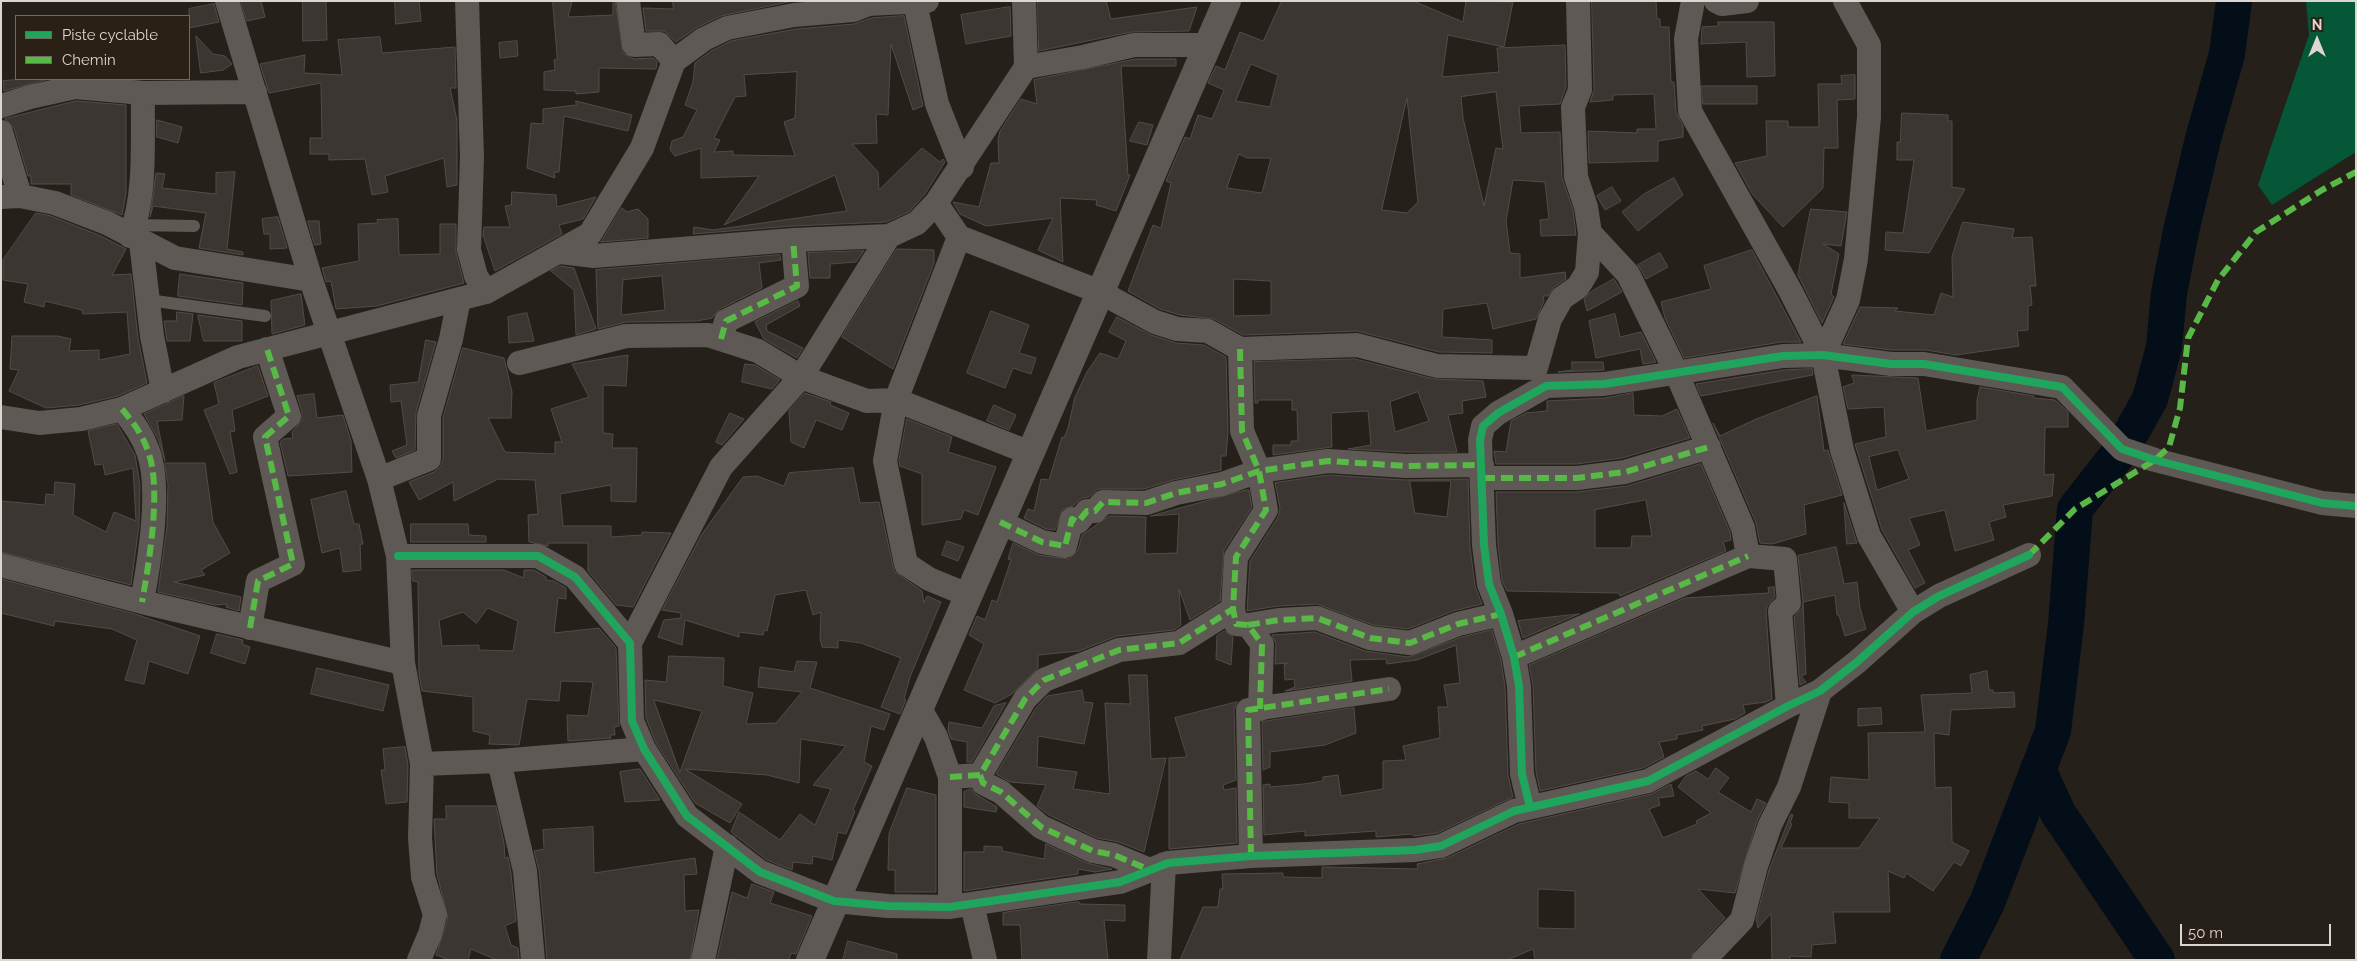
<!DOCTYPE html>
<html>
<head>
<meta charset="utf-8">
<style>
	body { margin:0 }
	#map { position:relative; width:2357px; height:961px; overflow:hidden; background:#26201b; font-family:Raleway,sans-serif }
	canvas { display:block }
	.frame { position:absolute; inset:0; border:2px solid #ddd6cf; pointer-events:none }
	.legend { position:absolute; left:15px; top:15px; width:175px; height:65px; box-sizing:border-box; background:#2b2016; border:1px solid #726960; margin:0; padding:6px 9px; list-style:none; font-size:15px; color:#ddd6cf }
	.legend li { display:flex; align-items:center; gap:10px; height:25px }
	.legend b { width:25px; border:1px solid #726960 }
	.north { position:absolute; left:2292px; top:15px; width:50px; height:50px; -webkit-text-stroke:4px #2b2016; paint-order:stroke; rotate:0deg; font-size:14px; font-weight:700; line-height:20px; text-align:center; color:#ddd6cf }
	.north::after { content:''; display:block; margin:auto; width:18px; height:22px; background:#ddd6cf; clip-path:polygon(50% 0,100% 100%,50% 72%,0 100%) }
	.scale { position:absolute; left:2180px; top:924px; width:151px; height:22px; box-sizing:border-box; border:2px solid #ddd6cf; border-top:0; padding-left:6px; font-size:15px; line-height:18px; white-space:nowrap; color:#ddd6cf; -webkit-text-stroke:4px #2b2016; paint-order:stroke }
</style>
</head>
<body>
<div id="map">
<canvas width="2357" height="961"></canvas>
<div class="frame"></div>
<ul class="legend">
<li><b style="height:6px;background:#20a55d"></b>Piste cyclable</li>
<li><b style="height:6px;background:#58b947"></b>Chemin</li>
</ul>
<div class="north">N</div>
<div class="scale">50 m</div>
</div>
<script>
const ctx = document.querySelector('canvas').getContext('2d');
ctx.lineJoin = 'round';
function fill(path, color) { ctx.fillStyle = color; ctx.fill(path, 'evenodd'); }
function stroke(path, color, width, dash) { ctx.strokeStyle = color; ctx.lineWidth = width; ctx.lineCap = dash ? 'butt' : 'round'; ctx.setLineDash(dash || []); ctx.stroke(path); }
fill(new Path2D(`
	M2306,1H2356V152L2272,205L2258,185L2309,35Z`), '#055737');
stroke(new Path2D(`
	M2038,769L2058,813L2157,960
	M1958,960L1987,903L2053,731L2066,624L2075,509L2122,449L2150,399L2164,347L2169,293L2181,231L2203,139L2227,54L2234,1`), '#030e18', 36);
const building = new Path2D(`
	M241,1H261L265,17L247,21Z
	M303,1H326L327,40L303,41Z
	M395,1H419L421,21L396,24Z
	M553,1H572L568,17L613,15V1H615L623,53L634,59L653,58L657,62L656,69L599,68V92L576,94V91L544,90V72L555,70L554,60L557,59Z
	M673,1H793L721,16L698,27L676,42L664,31H646L643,8L673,9Z
	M1038,1H1106L1111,19L1197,7L1189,31L1131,32L1039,51Z
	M1282,1H1413L1463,22L1466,1L1513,2L1504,47L1448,35L1442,77L1499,72L1497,48L1565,45L1566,87L1560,104L1519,106L1521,133L1560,132L1562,178L1573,210L1576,235L1541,236L1540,220L1549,219L1545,182L1513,180L1506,221L1510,253L1520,254V278L1565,272L1566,279L1554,287L1548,296H1543L1544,301L1536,319L1493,329L1487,303L1443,309L1442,337L1492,340V353L1439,352L1357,331L1243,335L1214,319L1180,315L1160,309L1128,291L1153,225L1161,228L1171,183L1166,181L1185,137L1190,139L1198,115L1212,119L1224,90L1208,83L1216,66L1225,70L1240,32L1263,41ZM1251,64L1278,75L1270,107L1236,101ZM1496,92L1503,149L1496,148L1484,206L1463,118L1461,97ZM1407,98L1418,202L1407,213L1382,210ZM1239,154L1247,158H1271L1262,193L1227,188ZM1234,279L1271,281V315L1234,316Z
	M1592,1H1656L1657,19H1660V27H1669L1671,82H1674L1676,112L1683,126V137L1658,141V161L1589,163L1588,131L1637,133V129H1656L1654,94L1613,95V100L1590,102L1594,90Z
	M214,4L219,22L189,28V9Z
	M1010,7L1011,36L966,44L961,15Z
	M904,16L923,106L913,110L891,44L888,115L876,114L877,143L852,144L878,172L879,190L922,148L940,162L943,159L945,162L925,194L909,212L886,222L792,226L693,234L694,227L713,230L847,211L835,175L724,225L759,176L701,178V148L675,156L670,150L672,141L683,137L697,110L685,105L693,82L695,63L711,51L731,41L796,29L854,24L871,18ZM797,72L795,118L784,122L795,156L733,155V151L714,152L720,140L714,138L735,97L746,96L744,75Z
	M1718,22H1774L1775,76L1747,77L1746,42L1701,44L1702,27L1718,26Z
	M196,36L213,54L225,56L232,64L223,70L201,73Z
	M380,37L382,53L455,47L456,88H450L457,120V185L447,187L444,158L385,176L388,192L372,195L365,159L329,160V154H310V138H322L321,83L269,93L260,64L305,55L304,73L342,75L338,40Z
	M517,41L518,56L500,58L499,43Z
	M1136,59H1176V66H1121L1128,175H1130L1116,211L1096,205L1097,200L1060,198L1063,262L1038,250L1053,218L986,226L960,214L953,202L979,207L991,163H999L998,140L1000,131L1021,99L1037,104L1034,80Z
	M1855,75V99L1837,100L1838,148H1824L1823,188L1783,227L1753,195L1735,163L1767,156L1766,121H1788V127H1819L1818,84H1842L1841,76Z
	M26,79H49L4,91L3,81Z
	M1702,86H1757V104H1703Z
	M76,101L126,105V194L122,215L71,195V184H31V176H28L14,128L5,119Z
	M576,101L632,115L628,131L564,116L559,172H554L555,178L527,168L531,123L543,124V109L576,105Z
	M1902,113L1948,115V121H1952V187L1965,189L1929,253L1885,250L1886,232L1903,233L1914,160H1897V142H1900Z
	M157,120L182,127L178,143L157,137Z
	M1139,122L1153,125L1147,145L1130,141Z
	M235,172L227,249L243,252V255L199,248L206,213L153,206L150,217L156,173L165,174L162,188L216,194V173Z
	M1674,178L1683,195L1638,231L1622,212L1644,194Z
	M1612,187L1621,201L1605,210L1597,196Z
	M512,192L556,195L557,207L596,197L583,219L559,225L562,234L495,271L483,235L484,227H510L505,206L511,205Z
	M622,208L627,212L638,209L648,219V238L601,242Z
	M1811,209L1847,212L1841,246L1823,244L1839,254L1831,294L1834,297L1822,323L1798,275Z
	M36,213L51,216L101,236L126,249L112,275L131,274L138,338L147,383L118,396L79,405L46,408L9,391L19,370L10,369L12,336H58L71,339L69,351L99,350V360L130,354L127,312L83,314L82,310L45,301L44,307L24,302L28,284L3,280V260Z
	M278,217L287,248L270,249V234H264L262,219Z
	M398,219L399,255L440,254V224H456V253L464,283L377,306L336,309L331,281L326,282L322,268L359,261L358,224L378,223L377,220Z
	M308,221H319L321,244L315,245Z
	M1963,222L2014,229L2012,238L2032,237L2036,286H2030L2032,305L2028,306V330L2017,331L2019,346L1956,355L1926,350H1892L1843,344L1860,307L1898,308L1895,311L1934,315L1941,293L1953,297L1952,257Z
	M897,249L934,250V263L893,369L842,337Z
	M1752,250L1801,342H1781L1684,358L1665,318L1661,302L1711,289L1704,266Z
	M864,251L856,262L830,264V278H810L808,253Z
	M1660,253L1668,267L1646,279L1638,265Z
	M780,255L781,260L759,263L762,288L720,309L712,318L697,321L626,322L598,329L596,270ZM662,276L665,310L621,315L623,280Z
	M561,266L574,268L596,329L576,335L574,290L551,271Z
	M180,274L243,283L242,305L178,296Z
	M1614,279L1622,292L1587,311L1584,299L1592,291Z
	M301,294L305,325L272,334L271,301Z
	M798,301L800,306L766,325L767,331L803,348L797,358L764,339L755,322Z
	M991,311L1029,325L1019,353L1036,358L1031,374L1013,368L1005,388L967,373Z
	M177,312L193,314L190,341H167L164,321H176Z
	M527,313L534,341L509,343L508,317Z
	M1615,314L1620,337L1641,332L1656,362L1643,364L1640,349L1596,358L1589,321Z
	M198,315L242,321V341H204Z
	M1117,317L1151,335L1176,343L1204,345L1226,357L1228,432L1226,456H1221V470L1173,480L1144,489H1098L1089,497L1082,498L1073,506L1063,509L1055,530L1046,529L1024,518L1028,509L1034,511L1041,479L1049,480L1062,437L1064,438L1068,428L1075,397L1087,372L1100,353L1118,359L1126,341L1109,332Z
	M426,340L436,342L416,412L415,450L396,458L392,451L407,445L401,401L391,402L390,385L418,382Z
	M463,348L504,358L512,392L511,418H488L505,452L555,454V442H562L551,409L589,397L572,364L628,355L626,386L603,385V433L613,434L612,448H637L636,502L611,501V485L560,494L563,526H611V537L642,535V532L671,533L633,607L616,605L588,571V543H548V546L529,542L528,515L538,514L535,480L498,479L454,501L453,482L419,500L409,482L434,472L441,466L443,459V418Z
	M1355,359L1434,379L1483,381L1486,397L1462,401L1463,413L1448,415L1457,452H1406L1348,449L1371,445L1368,411L1331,413L1332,447L1273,455V445H1291V441H1298L1297,410H1292V400H1258V403H1255L1254,362ZM1418,392L1429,421L1395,432L1390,402Z
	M1572,362H1603L1604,370L1558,372L1572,370Z
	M745,364L755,365L780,380L772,389L742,382Z
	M258,366L268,396L232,410L235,431L230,432L237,472L230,474L204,410L219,404L214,383Z
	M1812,369L1813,375L1701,396L1696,384L1784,370Z
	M1852,375L1918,378L1926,431L1977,420V400L1980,387L2034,396V398L2055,400L2068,412V427H2045L2044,475L2054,474L2052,496L2003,505L2006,517L1989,522L1994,540L1955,551L1945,510L1909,518L1920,545L1908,550L1925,583L1915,588L1882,530L1855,444L1886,437L1884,407L1848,409L1843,387L1854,383ZM1898,450L1909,479L1877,490L1869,457Z
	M805,393L831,402L830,405L849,413L842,430L816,420L804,448L791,442L789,411Z
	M1633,393L1634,415L1662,416L1677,409L1690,438L1622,458L1576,464H1496L1494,451L1506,452L1511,421L1526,413L1547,411V401L1605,398Z
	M314,394L317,418L343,415L351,441L352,472L288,476L280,442L284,439L293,438L292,432L302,420V412L297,396Z
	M184,396L182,420L157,421L165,461L158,439L144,414Z
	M1817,396L1824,451L1828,450L1842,495L1804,505L1806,534L1772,544L1760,543L1756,523L1713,423L1720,436L1754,420Z
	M994,405L1016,415L1009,430L987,421Z
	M730,413L744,419L722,445L716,442Z
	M907,419L952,437L948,452L996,467L978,515L964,510L961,519L922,525V474L900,466L899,461Z
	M117,424L135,455L140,485L139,525L131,585L1,552V501L45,505L46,494L54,495L55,482L75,484L73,515L106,532L114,512L136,521L133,468L105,475L103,464L95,465L88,431Z
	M165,463H205L213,522L230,553L201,570L205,575L174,582L241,597L239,611L226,607L227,604L215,605L158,592L167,527L168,485Z
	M1701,464L1730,532L1731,540L1723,542L1726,551L1620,596L1619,593L1507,591L1502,581L1498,544L1496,492H1577L1627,486ZM1646,500L1652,536H1632L1631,548H1595V510Z
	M853,468L860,503L879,502L894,571L922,591L924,603L927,596L941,602L910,677L904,699L906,700L900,714L881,707L901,658L861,643L838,640V648L822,647L820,638L821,612L813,615L806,590L775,595L767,631L764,630L763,635L739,632V637L685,620L682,645L658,637L664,620L681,618V613L662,610L702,534L743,477L757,476L784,486L789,473Z
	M1329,475L1405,480L1468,479L1470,547L1475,586L1482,604L1453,611L1408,629L1373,625L1317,604L1278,606L1247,611L1250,561L1278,517L1280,508L1275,483ZM1410,481H1451L1447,517L1415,513Z
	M1246,490H1249L1252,507L1224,550L1220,601L1190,620L1179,589L1181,625L1174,630L1117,636L1079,651L1038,655V668L1012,694L995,703L964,690L984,644L969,635L977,616L985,620L992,600L997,602L1011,560L1008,559L1013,543L1039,555L1069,559L1078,550L1082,535L1109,516L1146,517L1145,554L1177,553L1179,514L1151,516Z
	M346,491L354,524H359L363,544H360L361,570L343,572L340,548L322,553L311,500Z
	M1844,503L1856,540L1857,543L1847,544Z
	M411,524H468L469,535L486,536V542H411Z
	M947,541L964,547L958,561L942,555Z
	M1836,547L1844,584L1857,582L1860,608L1866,629L1845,636L1839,615H1837L1835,595L1803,602L1806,674L1801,676L1806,682L1800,685L1794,617L1802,608L1803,602L1798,556Z
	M412,570H504L524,578V570H534L546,577V580L554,581L566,588V599L558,598L554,633L599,628L616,648L619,726L614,727L615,735H610L611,738L568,741L567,715L588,716L593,682L561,681L559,701L527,699L519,745L489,744L490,735L473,731V697L422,691L419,674L418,582L413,581ZM488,608L518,621L513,651L479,650V645L442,646L439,620L463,612L476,623Z
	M1,579L135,614L200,636L188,674L149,661L144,684L125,680L137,640L112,629L55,621L54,626L50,625L1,613Z
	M1774,587L1775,597L1767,606L1766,612L1772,699L1766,702L1743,705L1745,713L1735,719L1702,726L1703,730L1677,735V739L1659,742L1664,757L1643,768L1540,791L1536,772L1533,685L1529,665L1685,598L1769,593L1768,588Z
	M1579,614L1523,638L1518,621Z
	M1492,630L1501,660L1505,687L1508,775L1513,797L1437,833L1414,836L1411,834L1376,837V831L1305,836V831L1264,835L1263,785L1270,784V787L1304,784L1323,781V777L1338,775L1341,796L1383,789V761L1406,760L1403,746L1440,738L1438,707H1448L1444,685L1460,683L1456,645L1417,660L1387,664L1386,659L1350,660L1352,681L1285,691L1295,687L1294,679L1285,680L1284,665L1288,663L1275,664L1276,644L1272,635L1315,632L1365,651L1408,657L1462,637Z
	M1225,631L1233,637L1231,665L1216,659L1217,636Z
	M217,634L243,640L242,644L250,647L245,664L211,653Z
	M669,656L724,658L723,686L753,693L746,724L776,723L802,692L758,687L760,667L794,672L797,661L817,662L810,688L890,714L884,730L871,726L864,762L872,766L853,810L855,811L846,834L838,832L832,860L813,856L812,864L793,862L792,870L767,860L731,832L739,812L780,840L800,814L815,825L831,789L813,785L846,746L801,739L799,783L767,775L685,769L742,804L730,823L695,803L656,743L646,718L645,680L666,682ZM654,700L702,711L680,772Z
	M317,668L389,685L383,711L311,694Z
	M1987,671L1989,690H1993V693L2014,692L2015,707L1951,710L1949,735L1934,733L1935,788L1951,787L1952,842L1969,851L1961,866L1954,862L1933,891L1906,873L1904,878L1888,871L1890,912H1833L1836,943L1812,945L1811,957L1790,956V960H1772L1771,913L1758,928L1756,919L1769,870L1791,814L1793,815L1790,823L1792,824L1781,848H1859L1880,818H1849V803L1829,802L1831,777L1869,780L1868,733L1925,732L1921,695L1972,693L1970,675Z
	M1129,675H1147L1151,759L1166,758L1144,852L1119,842L1097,838L1049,815L1037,806L1046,785L1010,782L996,774L1036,708L1047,696L1082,690L1084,702L1093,703L1084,744L1038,736L1037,767L1077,772L1073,789L1110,794L1105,703L1130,704Z
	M1237,702L1234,710L1236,780L1223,785L1224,790L1236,788L1237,843L1169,849V758L1187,757L1175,718Z
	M1006,703L972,762H967V742L951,739L948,730L949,722L982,728L994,706Z
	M1354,708L1356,733L1325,745L1270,752V767L1263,770L1262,722Z
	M1881,708L1882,724L1858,726V709Z
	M405,747L408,765L407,802L386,804L381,770H385L383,749Z
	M1716,768L1729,778L1718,792L1751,812L1757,799L1766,803L1757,821L1735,893L1698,889L1725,918L1694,951L1691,960H1535L1533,949L1507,960H1180L1203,907H1218L1220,889H1223L1222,874L1283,873V877L1322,878V867L1418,869L1417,864L1447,858L1519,824L1651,794L1671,784L1674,796L1658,798L1660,805L1649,809L1663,838L1697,824L1696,821L1711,813L1678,787L1686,776L1696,771L1708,779ZM1542,889L1575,891V929L1538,928V890Z
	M638,769H640L660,800L625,802L620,772Z
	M907,788L936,795V892H895V870H888L889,834Z
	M971,789L977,795L997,807L996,812L964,807V792Z
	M446,806H496L504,843L505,858L508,857L511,873L516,921L505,926L511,945L518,948L519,960H497L471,949L468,960H450L436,955L448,918L437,874L434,819H446Z
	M593,827L594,873L695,858L697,874L684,875L685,911L699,910L690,960H547L539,870L534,851L544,849L543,830Z
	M1046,844L1087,863L1112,869L1095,872L1078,869V874L964,891V852H984V846L1002,847V851L1044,859Z
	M752,884L774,892L770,903L812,916L796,954L791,953L789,960L717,959L732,892L747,898Z
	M1079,902L1080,904L1125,905V921L1104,920L1108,960H1022L1020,925H1003V913Z
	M848,941L897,954V960H843Z`);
fill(building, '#3c3633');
stroke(building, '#524c49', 1);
stroke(new Path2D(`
	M135,225L194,226
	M148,300L265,316`), '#5e5955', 12);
stroke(new Path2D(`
	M227,1L311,280L379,479L398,556L403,663L422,764L420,838L423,877L435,915L430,934L419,960
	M467,1L472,157L469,250L476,276L486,292
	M628,1L634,45L659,44L674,61
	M1693,1L1686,39L1690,111L1791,292L1823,355L1842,450L1869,536L1913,612
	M1716,1L1722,4L1747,1
	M915,3L937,104L962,167
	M1026,67L1083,57L1134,45H1208
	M143,93L255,92
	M1,106L30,97L75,87L143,93C142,136 147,196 130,236
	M1,132L20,196
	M1,197L20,196L55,203L107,223L175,258L311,280
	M936,203L959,237L896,400L885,461L906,564L929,579L968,595
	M1590,233L1628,274L1677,374L1743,528L1748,556L1785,559L1789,603L1780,611L1788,706
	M959,237L1100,292L1155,322L1177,329L1208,331L1240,349L1357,345L1437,366L1536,368
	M141,242L152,336L163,391
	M560,252L594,256L793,240L889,236L917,223L936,203L1026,67L1024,1
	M721,339L726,321L797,286L793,240
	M1240,349L1242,431L1259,471L1266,510L1236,557L1233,609L1236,624L1248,625L1262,644L1260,709
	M1823,355L1848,300L1856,259L1869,117V45L1845,1
	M519,363L626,336L708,335L758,351L801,377L867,401L896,400L1030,453
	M1536,368L1550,319L1562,298L1578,287L1587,272L1590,233L1586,207L1576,177L1573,107L1580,90L1578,1
	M122,409C133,422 142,434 148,451C162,488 149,563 142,602
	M1,417L39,423L81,419L122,409L238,357L486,292L590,234L642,148L674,61L704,39L727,28L794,15L853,10L868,4L927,1
	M1483,478H1577L1625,472L1709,447
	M379,479L429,459V416L451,339L459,299
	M1000,522L1042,542L1065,546L1072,519L1078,522L1087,511H1095L1103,502L1146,503L1176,493L1222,484L1259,471L1328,461L1406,466L1482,465
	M398,556H538L575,577L630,643L632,721L644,749L687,816L760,872L834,901L888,906L950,907L1120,882L1168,863L1251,856L1415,850L1441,846L1514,811L1648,781L1788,706L1820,691L1857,662L1913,612L1939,596L2029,555
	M1,565L142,602L403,663
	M1248,625L1279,620L1317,618L1370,638L1410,643L1458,624L1501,614
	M250,628L258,581L293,564L265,437L289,416L267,349
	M630,643L721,467L801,377L889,236
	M1514,657L1748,556
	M919,707L936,737L950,777V907
	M499,761L525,871L533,960
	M422,764L499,761L644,749
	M980,775L983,783L1001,792L1041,827L1093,851L1114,855L1150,870
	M950,777L980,775L1025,699L1044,680L1119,650L1179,643L1233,609
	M1530,807L1522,774L1519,686L1514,657L1501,614L1489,584L1484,545L1480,440L1483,426L1498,413L1546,386L1604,384L1783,356L1823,355L1891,364H1924L2062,387L2122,449L2155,460L2322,503L2356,506
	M1251,856L1248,710L1389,689
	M972,904L985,960
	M703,960L727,846
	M1159,960L1164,864
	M1704,960L1742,920L1756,866L1770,825L1789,787L1820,691`), '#5e5955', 24);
stroke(new Path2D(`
	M810,960L1227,1`), '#5e5955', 28);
stroke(new Path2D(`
	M721,339L726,321L797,286L793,240
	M1240,349L1242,431L1259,471L1266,510L1236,557L1233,609L1236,624L1248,625L1262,644L1260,709
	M122,409C133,422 142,434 148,451C162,488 149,563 142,602
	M1483,478H1577L1625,472L1709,447
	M1000,522L1042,542L1065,546L1072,519L1078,522L1087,511H1095L1103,502L1146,503L1176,493L1222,484L1259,471L1328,461L1406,466L1482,465
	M2029,555L2075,509L2155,460L2169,447L2180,408L2188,338L2218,280L2256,232L2322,190L2356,172
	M1248,625L1279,620L1317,618L1370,638L1410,643L1458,624L1501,614
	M250,628L258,581L293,564L265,437L289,416L267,349
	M1514,657L1748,556
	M980,775L983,783L1001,792L1041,827L1093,851L1114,855L1150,870
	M950,777L980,775L1025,699L1044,680L1119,650L1179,643L1233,609
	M1251,856L1248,710L1389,689`), '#58b947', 6, [12, 6]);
stroke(new Path2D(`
	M398,556H538L575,577L630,643L632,721L644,749L687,816L760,872L834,901L888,906L950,907L1120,882L1168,863L1251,856L1415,850L1441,846L1514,811L1648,781L1788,706L1820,691L1857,662L1913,612L1939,596L2029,555
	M1530,807L1522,774L1519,686L1514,657L1501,614L1489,584L1484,545L1480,440L1483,426L1498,413L1546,386L1604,384L1783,356L1823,355L1891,364H1924L2062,387L2122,449L2155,460L2322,503L2356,506`), '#20a55d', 8);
</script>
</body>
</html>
